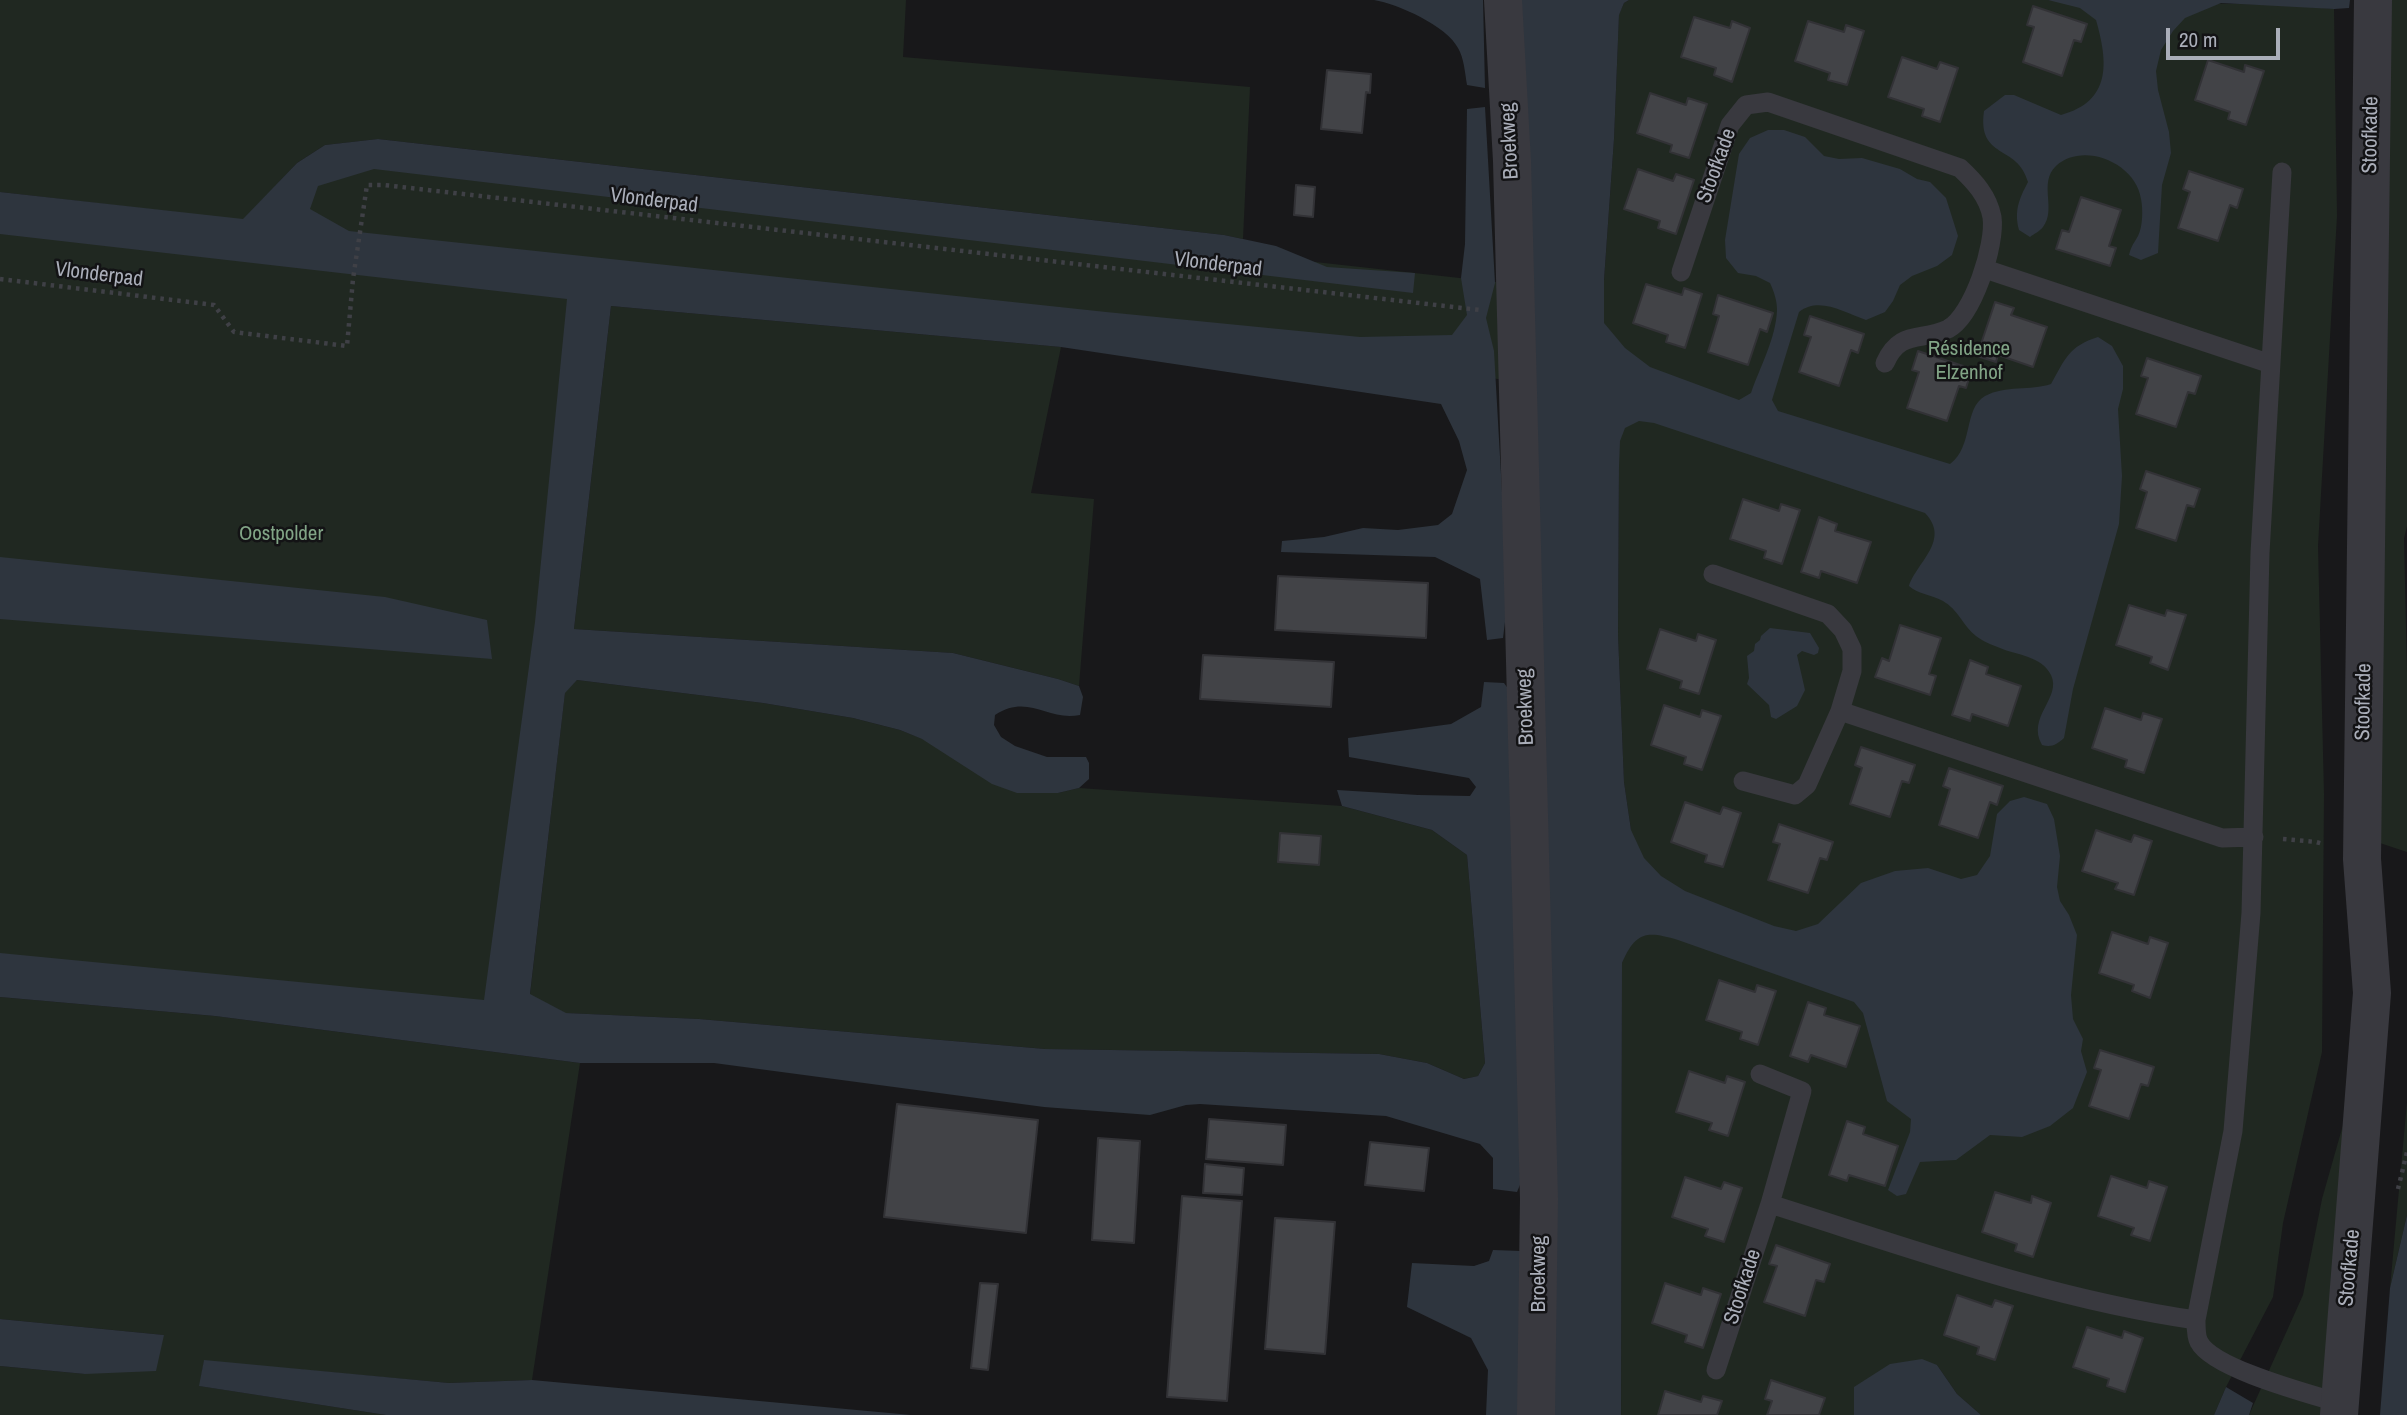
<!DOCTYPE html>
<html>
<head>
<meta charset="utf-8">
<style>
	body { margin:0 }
	#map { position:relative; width:2407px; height:1415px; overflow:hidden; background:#18181a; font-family:"Archivo Narrow",sans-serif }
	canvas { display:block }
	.scale { position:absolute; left:2166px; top:28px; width:114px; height:32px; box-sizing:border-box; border:4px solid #aaaeb9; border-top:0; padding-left:9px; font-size:21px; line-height:24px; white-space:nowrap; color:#aaaeb9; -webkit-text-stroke:5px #131315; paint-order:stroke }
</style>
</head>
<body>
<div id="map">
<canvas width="2407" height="1415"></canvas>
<div class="scale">20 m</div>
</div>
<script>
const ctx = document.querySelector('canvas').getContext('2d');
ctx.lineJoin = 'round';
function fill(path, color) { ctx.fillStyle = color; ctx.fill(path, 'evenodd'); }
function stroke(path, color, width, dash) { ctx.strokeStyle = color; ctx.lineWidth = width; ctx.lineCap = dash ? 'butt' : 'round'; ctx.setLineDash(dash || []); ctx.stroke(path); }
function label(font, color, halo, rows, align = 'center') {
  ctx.font = font + ' "Archivo Narrow",sans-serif'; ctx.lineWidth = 5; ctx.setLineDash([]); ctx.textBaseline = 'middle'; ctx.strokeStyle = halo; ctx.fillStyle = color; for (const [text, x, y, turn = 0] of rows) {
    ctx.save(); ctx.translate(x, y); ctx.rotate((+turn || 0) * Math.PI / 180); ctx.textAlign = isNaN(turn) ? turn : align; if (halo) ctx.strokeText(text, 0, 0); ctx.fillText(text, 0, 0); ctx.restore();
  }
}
fill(new Path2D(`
	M0,0H906L903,57L1250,87L1243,239L1224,235L378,139L325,145L297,163L243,220L0,192Z
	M1629,0H2048L2288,5L2334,9L2337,216L2318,546L2324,794L2322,1052L2283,1223L2273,1297L2226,1387L2214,1415H1981L1957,1394L1937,1365L1855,1387L1854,1415H1621L1622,963L1631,830L1624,782L1618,634L1619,466L1604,324V280L1614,139L1619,14L1624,3Z
	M2388,0H2407V526L2404,538L2407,672V852L2377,842Z
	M326,159H385L1550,288L1554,386L587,266L520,1010L0,959V218L290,253Z
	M611,306L1061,347L1031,493L1094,499L1079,686L1058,679L953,653L574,629Z
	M577,680L763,703L853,718L900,730L1058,793L1079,788L1342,806L1432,830L1467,855L1485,1063L1478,1076L1464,1079L1427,1063L1379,1054L1045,1049L699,1019L565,1013L530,995L565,692Z
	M0,997L215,1016L580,1063L532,1380L449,1383L204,1361L200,1386L386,1415H0V1366L85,1374L164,1335L0,1319Z
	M2407,1102V1215L2390,1288Z
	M2343,1125L2327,1415H2249L2303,1295L2322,1199Z`), '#202821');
fill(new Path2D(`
	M1374,0H1483L1485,88L1467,85C1465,73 1464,58 1458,48C1447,26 1398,4 1374,0Z
	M1516,0H1629L1624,3L1619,15L1614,139L1604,280V323L1625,348L1650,367L1739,400L1751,393C1760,367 1776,338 1777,310C1777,300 1774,292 1770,283L1756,276L1738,273L1726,258L1725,240L1739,154L1750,138L1768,130H1784L1805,137L1824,156L1839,159L1862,158L1900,169L1917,179L1930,182L1946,198L1958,236L1952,255L1937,266L1912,276L1900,285L1893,301L1885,312L1866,320C1844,313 1820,296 1799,312L1772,400L1778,411L1950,464C1974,446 1963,409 1985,396C2006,385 2030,391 2051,384C2065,359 2069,346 2098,337L2112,346L2123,366V389L2118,409L2122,476L2119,524L2073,689L2064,738C2057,744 2052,748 2042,745C2026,717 2062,698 2051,675C2042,656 2016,655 2000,648C1992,645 1982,641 1976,636C1963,626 1958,609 1943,601C1932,595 1918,594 1909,586C1917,562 1951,540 1925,513L1654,423L1639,421L1625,428L1620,441L1619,466L1618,634L1624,782L1631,830L1644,858L1661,876L1685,891L1774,926L1796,931L1818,924L1861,883L1895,871L1928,868L1961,879L1977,875L1990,856L1997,814L2010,801L2024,797L2047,804L2054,819L2060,856L2057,887L2060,901L2069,915L2077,935L2071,995L2073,1019L2083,1039L2081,1051L2087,1072L2073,1108L2050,1126L2022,1137L1990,1135L1956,1160L1920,1162L1906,1194L1897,1196L1888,1190L1910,1132L1911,1119L1887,1101L1863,1013L1854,1002L1678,940C1647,931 1636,931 1622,963L1621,1415H1555L1551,1334Z
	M2048,0H2350L2349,8L2334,9L2221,3L2185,18L2173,31L2161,50L2156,71L2158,90L2169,132L2171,153L2162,185L2158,253L2141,260L2129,255C2131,246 2134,243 2138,236C2143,226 2143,209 2141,199C2136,163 2083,141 2056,166C2038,183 2057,209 2043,227C2040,231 2034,234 2030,237L2019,230C2014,211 2019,199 2028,182C2018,144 1977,160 1984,111L2005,95H2014L2061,115C2112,101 2108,62 2096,20L2080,8Z
	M1485,107L1495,283L1486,318L1494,351L1508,598L1503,638L1487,640L1480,579L1435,557L1281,552L1282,541L1324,537L1363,528L1398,530L1438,525L1452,514L1467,470L1459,441L1441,404L1061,347L611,306L574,629L953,653L1058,679L1079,686L1083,697L1080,715C1048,722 1029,693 995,715L994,725L1001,737L1015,746L1047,757H1086L1089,763V779L1079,788L1058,793H1017L992,784L922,739L900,730L853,718L763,703L577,680L565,693L530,994L566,1013L699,1019L1045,1049L1379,1054L1427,1063L1464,1079L1478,1076L1485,1063L1467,855L1432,830L1342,806L1337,790L1418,795L1470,796L1476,787L1469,778L1349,757L1348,738L1451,724L1481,707L1484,682L1504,683L1512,694L1522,1180L1517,1192L1493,1189V1158L1480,1144L1386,1116L1200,1104L1186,1105L1150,1115L1044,1107L714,1063H580L215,1016L0,997V953L484,1000L535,622L567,299L0,234V192L243,219L297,163L325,145L378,139L1224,235L1276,246L1327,267L1415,273L1413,293L374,169L318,186L310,209L349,231L1106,312L1360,337L1452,335L1467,315L1461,278L1465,244L1467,109Z
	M0,557L385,597L487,620L492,659L0,619Z
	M1770,628L1810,633L1819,648L1818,653L1814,655L1802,651L1797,655L1805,690L1797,706L1776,719L1771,717L1769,705L1747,684L1749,678L1747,656L1754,651L1755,644L1760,640L1761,636Z
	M2407,1215V1415H2380L2390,1288Z
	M1493,1250L1521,1251L1523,1415H1486L1488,1370L1471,1338L1407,1307L1412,1263L1474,1266L1489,1261Z
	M0,1319L164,1335L156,1371L85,1374L0,1366Z
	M1922,1359L1937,1365L1957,1394L1981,1415H1854V1387L1890,1364Z
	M204,1360L449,1383L532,1380L911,1415H386L199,1386Z
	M2226,1387L2253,1403L2249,1415H2214Z`), '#2e353e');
const building = new Path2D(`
	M2033,6L2087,24L2081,42L2074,40L2062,76L2023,62L2034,27L2027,25Z
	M1694,17L1730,28L1732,21L1750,28L1732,82L1714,75L1716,68L1681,57Z
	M1808,21L1844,32L1846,25L1864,31L1847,85L1828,80L1830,73L1795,61Z
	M1902,57L1937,69L1940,62L1958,68L1940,122L1922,116L1924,109L1888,97Z
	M2208,60L2244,72L2245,65L2264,71L2246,125L2228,119L2230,112L2195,100Z
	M1327,70L1371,74L1370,93L1366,92L1362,133L1321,129Z
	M1650,93L1686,105L1688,98L1707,104L1689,158L1670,152L1672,145L1637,133Z
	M1638,169L1673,181L1676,174L1694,180L1676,234L1658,228L1660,221L1624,209Z
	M2189,171L2243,189L2237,208L2230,205L2218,241L2178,228L2190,192L2183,189Z
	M1296,185L1315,187L1313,217L1294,215Z
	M2081,197L2121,210L2109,246L2116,248L2110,266L2056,249L2062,230L2069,232Z
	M1646,284L1682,295L1684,288L1702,294L1685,348L1666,342L1668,335L1633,323Z
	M1718,295L1773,313L1767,332L1760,329L1748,365L1708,352L1719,316L1713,314Z
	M1995,302L2014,308L2011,315L2047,327L2033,367L1998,355L1996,362L1977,356Z
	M1810,316L1864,334L1858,353L1851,350L1839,386L1799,372L1811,337L1804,335Z
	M1918,351L1972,369L1966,388L1959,386L1947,421L1907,408L1919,372L1912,370Z
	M2147,358L2201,376L2195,394L2188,392L2176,427L2136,414L2148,378L2141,376Z
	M2146,471L2200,489L2194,507L2187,505L2176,541L2136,528L2147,492L2140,489Z
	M1743,499L1779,511L1781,504L1800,510L1782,564L1764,558L1766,551L1730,539Z
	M1819,517L1837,524L1835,531L1871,542L1857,583L1821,571L1819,578L1801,572Z
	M1278,576L1428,583L1426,638L1275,630Z
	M2129,605L2165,616L2167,610L2186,615L2168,670L2150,663L2152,657L2116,645Z
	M1900,625L1941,638L1929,674L1936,676L1930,695L1875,677L1882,658L1889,661Z
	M1660,629L1696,641L1698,634L1716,640L1699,694L1680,688L1682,681L1647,669Z
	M1203,655L1334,662L1331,707L1200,699Z
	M1970,660L1988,667L1986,674L2021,686L2008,726L1972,714L1970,721L1952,715Z
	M1664,705L1700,717L1702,710L1721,716L1702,770L1684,764L1686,757L1651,745Z
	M2105,708L2141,720L2143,713L2162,719L2144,773L2125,767L2127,760L2092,748Z
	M1861,747L1915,765L1909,783L1902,781L1890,817L1850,804L1862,768L1855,765Z
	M1949,768L2003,786L1997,805L1990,802L1978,838L1939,825L1950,789L1943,786Z
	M1685,802L1720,814L1723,807L1741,813L1723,867L1705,862L1707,855L1671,842Z
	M1779,824L1833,842L1827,860L1820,858L1808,893L1768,880L1780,844L1773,842Z
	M2096,830L2131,842L2134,835L2152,841L2134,895L2115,889L2118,883L2082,871Z
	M1280,833L1321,836L1319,865L1278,862Z
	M2112,932L2148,944L2150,937L2168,943L2150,998L2132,991L2134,985L2099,973Z
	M1719,980L1755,992L1757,985L1776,991L1758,1045L1740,1039L1742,1032L1706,1020Z
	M1808,1002L1826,1008L1824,1015L1860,1026L1846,1067L1811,1055L1808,1062L1790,1056Z
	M2100,1050L2154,1067L2148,1086L2141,1084L2129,1119L2089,1106L2101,1070L2094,1068Z
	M1689,1071L1725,1083L1727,1076L1745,1082L1728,1136L1709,1130L1712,1123L1676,1112Z
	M897,1104L1038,1120L1026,1233L884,1217Z
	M1209,1119L1286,1125L1283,1165L1206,1159Z
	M1847,1121L1865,1127L1863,1134L1898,1146L1885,1186L1849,1175L1847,1181L1829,1175Z
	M1098,1138L1140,1141L1134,1243L1092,1240Z
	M1370,1142L1429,1148L1424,1191L1365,1185Z
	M1205,1164L1244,1168L1242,1195L1203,1193Z
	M2111,1176L2147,1188L2149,1181L2167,1187L2150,1241L2131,1235L2134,1228L2098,1216Z
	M1685,1177L1721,1189L1724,1182L1742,1188L1724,1242L1705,1236L1708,1229L1672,1217Z
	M1995,1192L2031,1203L2032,1196L2051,1203L2033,1257L2015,1251L2017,1244L1982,1232Z
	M1182,1196L1242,1201L1227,1401L1167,1397Z
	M1275,1218L1335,1222L1325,1354L1265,1349Z
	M1776,1245L1830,1264L1824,1282L1816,1280L1805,1316L1764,1302L1777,1266L1769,1264Z
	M980,1283L998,1284L988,1370L971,1368Z
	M1665,1283L1701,1295L1703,1288L1721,1294L1703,1348L1685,1342L1687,1335L1652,1323Z
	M1957,1295L1992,1307L1995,1300L2013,1306L1995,1360L1977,1354L1979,1347L1944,1335Z
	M2087,1327L2122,1338L2124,1331L2143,1338L2125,1392L2107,1386L2109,1379L2073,1367Z
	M1771,1380L1825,1398L1819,1415H1767L1772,1401L1765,1399Z
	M1665,1391L1701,1402L1703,1396L1722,1401L1717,1415H1658Z`);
fill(building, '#424347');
stroke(building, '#323236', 2);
stroke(new Path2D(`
	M0,279L214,305L234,332L347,346L353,279L367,185H384L1480,310
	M2283,839L2316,842L2323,844
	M2398,1189L2407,1152`), '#3f4046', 4.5, [3.5, 5]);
stroke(new Path2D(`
	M2282,172L2260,553L2251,913L2233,1131L2196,1320C2196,1326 2196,1337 2199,1342C2213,1369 2310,1394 2339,1403
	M1985,269L2271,364
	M1681,272L1730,125L1746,105L1768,102L1960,168C1974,181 1988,196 1992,217C1996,244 1973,316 1948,329C1921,342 1900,329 1885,363
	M1713,574L1828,614L1843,630L1852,649V671L1840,711L1807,785L1795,795L1743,781
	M1840,711L2222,838L2254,837
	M1770,1204C1910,1248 2050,1299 2196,1320
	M1716,1370L1770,1204L1802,1091L1760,1074`), '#39393f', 19);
stroke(new Path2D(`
	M1503,0L1512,161L1539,1199L1536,1415
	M2339,1415L2372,993L2362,859L2373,0`), '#39393f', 38);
label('21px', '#aaaeb9', '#131315', [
	["Stoofkade",2371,135,-89],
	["Broekweg",1510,141,-93],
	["Stoofkade",1717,166,-70],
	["Vlonderpad",654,201,7],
	["Vlonderpad",1218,265,7],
	["Vlonderpad",99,275,7],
	["Stoofkade",2364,702,-89],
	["Broekweg",1526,707,-92],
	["Stoofkade",2350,1268,-85],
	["Broekweg",1539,1274,-90],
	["Stoofkade",1743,1287,-72]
]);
label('21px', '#81a486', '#131315', [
	["Résidence",1969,349],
	["Elzenhof",1969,373],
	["Oostpolder",281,534]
]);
</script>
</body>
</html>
